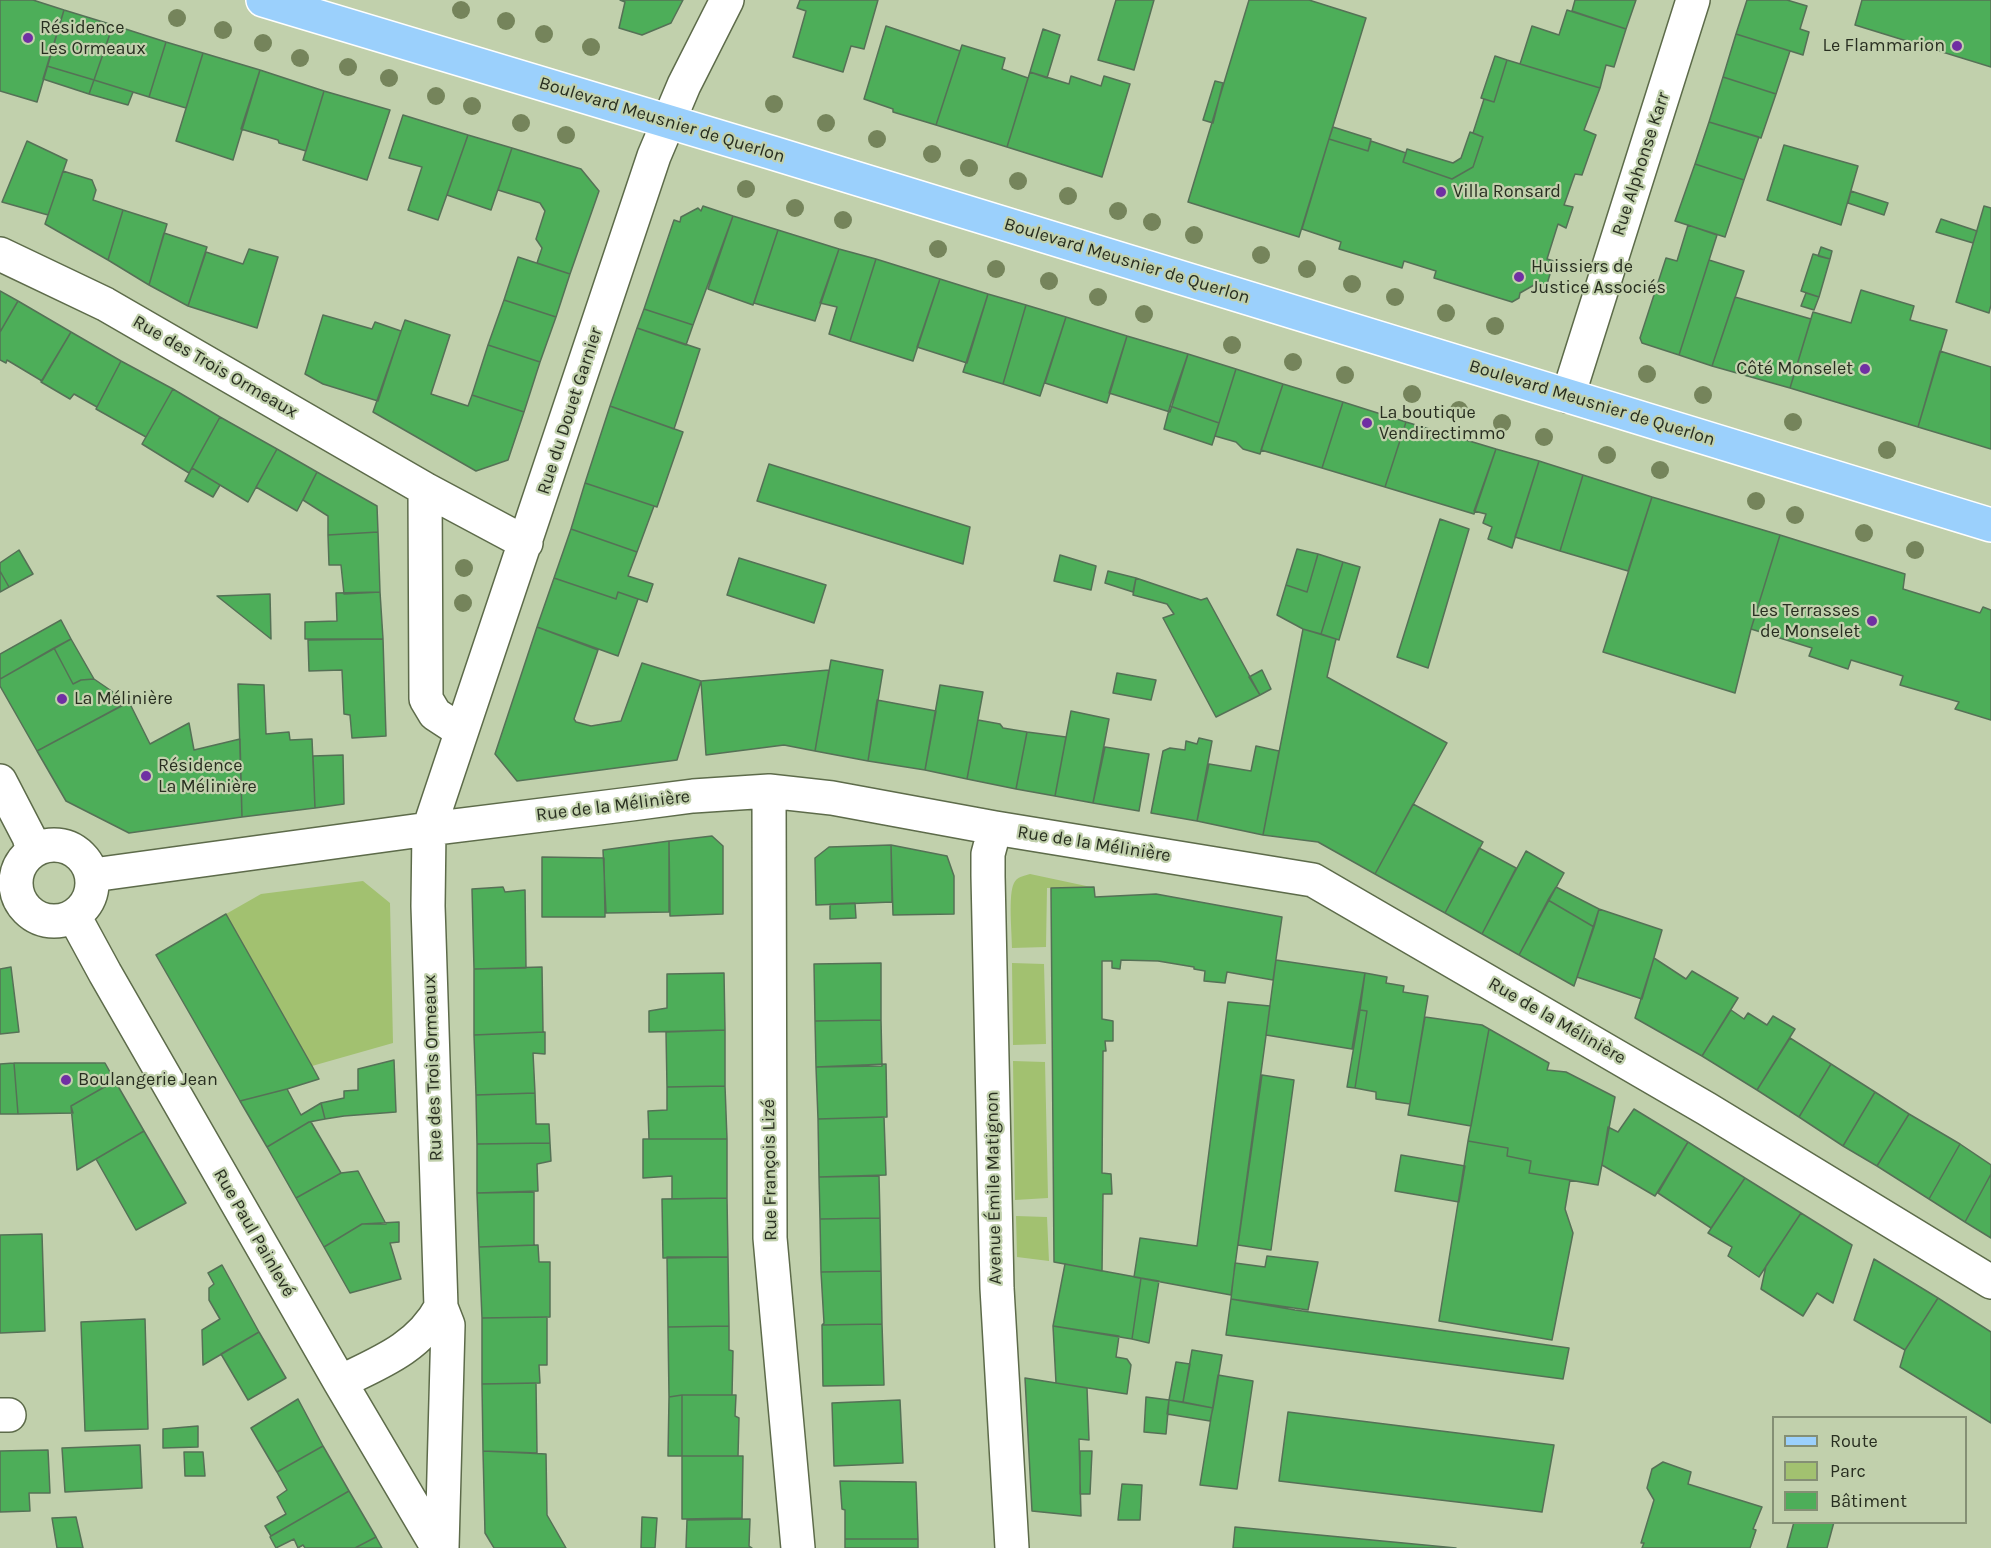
<!DOCTYPE html>
<html>
<head>
<meta charset="utf-8">
<style>
	body { margin:0 }
	#map { position:relative; width:1991px; height:1548px; overflow:hidden; background:#c1d0ac; font-family:Karla,sans-serif }
	canvas { display:block }
	.legend { position:absolute; left:1772px; top:1416px; width:195px; height:108px; box-sizing:border-box; background:#c1d0ac; border:2px solid #848f74; margin:0; padding:8px 10px; list-style:none; font-size:18px; color:#282e20 }
	.legend li { display:flex; align-items:center; gap:12px; height:30px }
	.legend b { width:30px; border:2px solid #848f74 }
</style>
</head>
<body>
<div id="map">
<canvas width="1991" height="1548"></canvas>
<ul class="legend">
<li><b style="height:8px;background:#9bd0fc"></b>Route</li>
<li><b style="height:16px;background:#a2c170"></b>Parc</li>
<li><b style="height:16px;background:#4dae59"></b>Bâtiment</li>
</ul>
</div>
<script>
const ctx = document.querySelector('canvas').getContext('2d');
ctx.lineJoin = 'round';
function fill(path, color) { ctx.fillStyle = color; ctx.fill(path, 'evenodd'); }
function stroke(path, color, width, dash) { ctx.strokeStyle = color; ctx.lineWidth = width; ctx.lineCap = dash ? 'butt' : 'round'; ctx.setLineDash(dash || []); ctx.stroke(path); }
function label(font, color, halo, rows, align = 'center') {
  ctx.font = font + ' Karla,sans-serif'; ctx.lineWidth = 4.5; ctx.setLineDash([]); ctx.textBaseline = 'middle'; ctx.strokeStyle = halo; ctx.fillStyle = color; for (const [text, x, y, turn = 0] of rows) {
    ctx.save(); ctx.translate(x, y); ctx.rotate((+turn || 0) * Math.PI / 180); ctx.textAlign = isNaN(turn) ? turn : align; if (halo) ctx.strokeText(text, 0, 0); ctx.fillText(text, 0, 0); ctx.restore();
  }
}
fill(new Path2D(`
	M1030,874L1091,887L1047,888L1046,947L1012,948C1012,934 1008,894 1014,883C1017,877 1023,876 1030,874Z
	M363,881L390,903L393,1043L312,1066L226,914L261,894Z
	M1012,963L1044,964L1046,1044L1013,1045Z
	M1013,1061L1045,1062L1048,1198L1015,1200Z
	M1016,1216L1047,1217L1049,1261L1017,1257Z`), '#a2c170');
const building = new Path2D(`
	M0,0H33L64,10L37,102L0,91Z
	M620,0H683L671,23L642,35L619,28L625,2Z
	M800,0H878L864,49L851,46L843,72L793,57L806,11L797,8Z
	M1116,0H1154L1134,70L1098,60Z
	M1249,0H1309L1366,18L1299,237L1188,202Z
	M1575,0H1636L1626,29L1572,11Z
	M1747,0H1787L1807,6L1800,29L1809,32L1803,55L1736,34Z
	M1862,0H1991V67L1855,25Z
	M64,10L113,25L94,80L47,66Z
	M1567,10L1626,29L1614,67L1606,65L1600,88L1520,64L1532,26L1559,35Z
	M113,25L166,42L149,97L94,80Z
	M886,26L960,51L936,125L893,112V109L864,99Z
	M1043,29L1060,35L1047,78L1030,72Z
	M1736,34L1790,51L1776,94L1723,77Z
	M166,42L203,53L186,108L149,97Z
	M962,45L1005,58L1002,69L1028,78L1007,147L936,125Z
	M203,53L260,70L233,160L176,141Z
	M1495,56L1507,60L1494,102L1481,98Z
	M1507,60L1600,88L1584,130L1596,135L1582,175L1575,174L1564,205L1573,207L1566,228L1558,224L1547,259L1554,261L1547,284L1539,289L1534,285L1520,293L1519,298L1512,302L1434,278L1436,271L1404,261L1402,268L1339,249L1341,242L1302,229L1329,139L1368,151L1371,141L1406,153L1403,162L1452,179L1473,167L1483,137L1473,133L1484,99L1494,102Z
	M47,66L94,80L89,94L43,79Z
	M260,70L324,91L306,151L279,143L278,140L241,129Z
	M1030,72L1069,84L1071,76L1101,86L1104,76L1130,84L1102,177L1007,147Z
	M1723,77L1776,94L1761,138L1709,122Z
	M94,80L133,92L128,105L89,94Z
	M1215,81L1223,83L1213,123L1203,120Z
	M324,91L390,110L367,180L303,160Z
	M403,115L468,135L438,220L408,210L422,167L389,158Z
	M1709,122L1759,137L1744,180L1695,164Z
	M1333,127L1371,139L1368,151L1329,139Z
	M1470,132L1483,137L1473,167L1452,179L1403,162L1407,149L1453,163L1461,158Z
	M468,135L512,148L491,210L447,195Z
	M27,141L67,160L48,215L2,202Z
	M1784,145L1858,166L1841,225L1767,200Z
	M512,148L581,169L599,191L570,274L537,263L542,248L536,239L545,211L540,203L498,190Z
	M1695,164L1744,180L1725,237L1675,221Z
	M63,171L92,180L96,190L93,200L123,210L108,260L45,224Z
	M1851,191L1888,203L1884,215L1848,203Z
	M703,206L733,216L693,325L644,309L674,220L680,222L681,217L698,208L701,211Z
	M1984,206L1991,208V305L1989,313L1956,302Z
	M123,210L167,224L149,285L108,260Z
	M733,216L778,230L753,305L708,289Z
	M1941,219L1977,231L1973,243L1936,232Z
	M1688,225L1717,235L1679,355L1642,343L1640,338L1666,258L1677,261Z
	M778,230L839,249L815,321L754,303Z
	M164,233L207,247L188,306L149,285Z
	M1821,247L1832,251L1830,259L1818,256Z
	M249,249L278,257L257,328L188,306L206,252L243,264Z
	M839,249L876,259L850,341L829,334L837,307L820,303Z
	M1813,254L1830,259L1819,297L1801,291Z
	M518,257L570,274L556,317L504,300Z
	M876,259L940,279L913,361L850,341Z
	M1709,260L1744,271L1712,366L1679,355Z
	M940,279L988,294L967,363L917,347Z
	M1861,290L1914,306L1910,320L1947,330L1918,427L1790,388L1813,312L1851,323Z
	M0,291L18,301L0,332Z
	M1806,293L1819,297L1814,310L1801,306Z
	M988,294L1026,305L1003,384L963,372Z
	M1735,297L1811,319L1790,388L1712,366Z
	M504,300L556,317L540,362L488,345Z
	M18,301L71,332L42,381L7,360L6,363L0,360V332Z
	M1026,305L1066,317L1040,396L1003,384Z
	M644,309L693,325L686,345L637,328Z
	M323,315L372,329L375,322L401,331L378,401L323,384L305,374Z
	M1066,317L1127,336L1107,403L1045,383Z
	M405,320L450,335L431,394L468,406L472,395L524,412L508,460L476,471L373,412Z
	M637,328L700,349L674,429L610,406Z
	M71,332L121,361L97,407L74,394L70,399L41,382Z
	M1127,336L1188,354L1170,412L1109,393Z
	M488,345L540,362L524,412L472,395Z
	M1940,351L1991,367V449L1918,427Z
	M1188,354L1236,369L1219,423L1170,406Z
	M121,361L173,389L146,437L96,409Z
	M1236,369L1283,384L1260,454L1243,449L1236,442L1215,436Z
	M1283,384L1343,402L1322,468L1261,450Z
	M173,389L220,417L189,473L142,444Z
	M1343,402L1406,422L1385,487L1322,468Z
	M610,406L683,432L657,507L585,483Z
	M1170,406L1219,423L1212,445L1164,429Z
	M220,417L277,449L248,502L192,468Z
	M1406,422L1496,449L1474,514L1385,487Z
	M277,449L317,472L297,511L256,487Z
	M1496,449L1539,461L1512,548L1488,539L1492,527L1483,523L1486,514L1474,511Z
	M1539,461L1583,475L1560,551L1515,537Z
	M769,464L970,527L963,564L757,501Z
	M192,468L220,485L213,497L185,481Z
	M317,472L377,506L378,532L328,535V516L303,500Z
	M1583,475L1652,497L1628,571L1560,551Z
	M585,483L654,506L637,552L571,529Z
	M1652,497L1780,535L1751,629L1735,693L1603,652Z
	M1440,519L1469,529L1428,668L1397,657Z
	M571,529L637,552L628,576L653,584L647,602L618,592L616,599L554,578Z
	M378,532L380,592L344,594L341,565H329L328,535Z
	M1780,535L1905,574L1903,589L1980,613L1983,607L1991,610V720L1955,709L1959,702L1900,685L1903,676L1851,660L1848,669L1809,656L1812,648L1751,629Z
	M1297,549L1318,554L1307,592L1286,585Z
	M19,550L33,574L9,587L0,571V563Z
	M1318,554L1343,562L1321,634L1303,629L1277,615L1286,585L1307,592Z
	M1060,555L1096,566L1091,590L1054,581Z
	M739,558L826,585L814,623L727,595Z
	M1343,562L1360,567L1339,640L1321,634Z
	M0,571L9,587L0,592Z
	M1108,571L1136,578L1133,592L1105,583Z
	M554,578L616,599L618,592L638,599L618,656L537,627Z
	M1136,578L1201,600L1207,598L1260,695L1216,717L1163,618L1174,614L1167,604L1133,595Z
	M380,592L383,639H305V622L337,621L336,593Z
	M270,594L271,639L217,596Z
	M61,620L71,639L0,679V654Z
	M537,627L598,650L574,719L576,722L591,726L621,721L642,663L701,681L677,760L517,781L495,754Z
	M1303,629L1336,639L1327,677L1447,743L1375,874L1318,842L1263,835Z
	M71,639L94,679L81,680L73,684L54,648Z
	M383,639L386,736L352,738L350,715L344,714L342,670L309,671L308,640Z
	M54,648L73,684L81,680L94,679L113,692L121,706L37,751L0,686V679Z
	M831,660L883,670L868,761L815,751Z
	M829,670L815,751L784,745L706,755L701,681Z
	M1262,670L1271,689L1260,695L1249,677Z
	M1117,673L1156,680L1151,700L1113,693Z
	M238,684L264,685L266,734L289,732L290,740L312,739L315,808L242,817Z
	M940,685L983,692L967,779L925,770Z
	M877,700L936,711L925,770L868,761Z
	M129,702L150,744L189,723L194,750L240,739L242,817L129,833L66,801L37,751Z
	M1071,711L1109,719L1093,803L1055,796Z
	M978,720L1000,724L1003,728L1027,732L1016,789L967,779Z
	M1027,732L1066,737L1055,796L1016,789Z
	M1199,738L1212,741L1197,821L1151,813L1163,751L1170,748L1185,750L1186,741L1197,744Z
	M1256,746L1279,751L1263,835L1197,821L1209,764L1251,771Z
	M1105,747L1149,754L1139,811L1093,803Z
	M343,755L344,804L315,808L313,756Z
	M1413,804L1483,842L1445,913L1375,874Z
	M712,836L723,846V914L670,916L669,841Z
	M669,841V912L606,913L603,850Z
	M891,845L892,902L816,905L815,858L829,847Z
	M891,845L947,856L954,876V914L893,915Z
	M1479,848L1516,868L1482,934L1445,913Z
	M1526,851L1564,873L1519,955L1482,934Z
	M542,857L604,858L605,917H542Z
	M503,887L505,892L525,890L526,968L474,969L472,889Z
	M1094,887L1095,897L1156,894L1282,917L1273,980L1227,972L1225,983L1204,981L1205,971L1194,969V967L1158,961L1121,960L1120,969L1112,968V961H1102V1019L1113,1021V1041H1105L1106,1051H1103L1102,1173L1111,1174L1112,1194H1103L1102,1271L1054,1262L1051,888Z
	M1556,887L1599,909L1594,927L1548,900Z
	M1548,900L1594,927L1574,986L1519,955Z
	M855,903L856,918L830,919V904Z
	M1599,909L1662,930L1642,999L1577,977Z
	M226,914L312,1066L319,1079L287,1089L240,1101L156,955Z
	M1654,958L1686,979L1692,971L1738,998L1702,1056L1635,1018Z
	M1276,960L1365,973L1352,1049L1266,1035Z
	M881,963V1020L815,1021L814,964Z
	M11,967L19,1032L0,1034V969Z
	M542,967L543,1032L474,1035V969Z
	M724,973L725,1030L649,1032V1011L667,1008V974Z
	M1365,973L1387,977L1386,983L1404,986L1403,992L1428,996L1410,1104L1376,1099V1092L1355,1088L1367,1011L1360,1010Z
	M1228,1002L1270,1006L1231,1295L1134,1277L1140,1238L1197,1246Z
	M1360,1010L1367,1011L1355,1088L1347,1087Z
	M1731,1010L1744,1019L1748,1013L1767,1025L1773,1016L1795,1029L1757,1090L1702,1056Z
	M1425,1017L1482,1025L1489,1029L1471,1126L1408,1115Z
	M881,1020L882,1066L816,1067L815,1021Z
	M1489,1029L1549,1063L1547,1070L1566,1072L1615,1097L1598,1185L1529,1173L1531,1161L1507,1156L1508,1148L1468,1141Z
	M725,1030V1086L667,1087L666,1032Z
	M545,1032V1054L533,1053L535,1093L476,1095L474,1035Z
	M1790,1038L1831,1064L1799,1117L1757,1090Z
	M394,1060L396,1112L344,1116L325,1119L321,1103L344,1098V1091L358,1090V1069Z
	M14,1063H105L115,1081L71,1106L73,1113L18,1114Z
	M14,1063L18,1114H0V1064Z
	M886,1064L887,1117L818,1119L816,1067Z
	M1831,1064L1875,1092L1843,1146L1799,1117Z
	M1262,1075L1294,1080L1271,1250L1238,1245Z
	M115,1081L144,1131L77,1170L71,1106Z
	M725,1086L727,1139H649L648,1111L667,1110V1087Z
	M287,1089L301,1115L321,1103L325,1119L309,1122L267,1147L240,1101Z
	M1875,1092L1909,1114L1877,1166L1843,1146Z
	M535,1093L536,1124H549L550,1143L477,1144L476,1095Z
	M1634,1109L1688,1142L1655,1196L1602,1165L1608,1127L1618,1132Z
	M1909,1114L1960,1144L1929,1199L1877,1166Z
	M884,1117L886,1175L819,1177L818,1119Z
	M309,1122H311L341,1173L296,1198L267,1147Z
	M144,1131L186,1203L136,1230L96,1159Z
	M643,1139H727V1198L672,1199V1176L643,1178Z
	M1468,1141L1508,1148L1507,1156L1531,1161L1529,1173L1570,1180L1565,1209L1573,1233L1552,1340L1439,1321Z
	M1688,1142L1745,1178L1711,1228L1658,1193Z
	M550,1143L551,1161L537,1164L538,1191L477,1193V1144Z
	M1960,1144L1991,1165V1174L1965,1222L1929,1199Z
	M1401,1155L1465,1166L1459,1202L1395,1191Z
	M358,1171L386,1224H362L324,1247L296,1198L341,1173Z
	M1991,1174V1238L1965,1222Z
	M879,1176L880,1218L820,1219L819,1177Z
	M1745,1178L1801,1213L1759,1277L1728,1256L1732,1247L1708,1233Z
	M534,1192V1245L479,1247L477,1193Z
	M727,1198L728,1257L663,1258L662,1199Z
	M1801,1213L1852,1245L1833,1303L1817,1293L1803,1316L1761,1289L1766,1266Z
	M880,1218L881,1271L821,1272L820,1219Z
	M399,1222V1242L390,1243L401,1279L350,1293L324,1247L362,1224Z
	M42,1234L45,1331L0,1333V1235Z
	M538,1245L539,1262H550V1317L482,1318L479,1247Z
	M1267,1256L1318,1262L1308,1310L1231,1299L1235,1263L1265,1267Z
	M667,1257H728L729,1326L668,1327Z
	M1874,1259L1938,1298L1905,1350L1854,1320Z
	M1065,1264L1141,1278L1132,1339L1053,1326Z
	M222,1265L259,1332L203,1365L202,1330L220,1319L209,1300V1288L214,1284L208,1273Z
	M881,1271L882,1324L822,1325L824,1323L821,1272Z
	M1141,1278L1159,1281L1149,1343L1132,1339Z
	M1938,1298L1991,1332V1423L1900,1367L1905,1350Z
	M1231,1299L1295,1310L1569,1348L1563,1379L1226,1335Z
	M547,1317V1365H539L540,1383L482,1384V1318Z
	M145,1319L148,1429L85,1431L81,1322Z
	M882,1324L884,1385L823,1386L822,1325Z
	M729,1326V1350L733,1351L732,1395H682L669,1397L668,1327Z
	M1053,1326L1119,1336L1116,1357L1127,1359L1131,1365L1127,1394L1056,1383Z
	M259,1332L286,1378L248,1400L221,1354Z
	M1192,1350L1222,1355L1213,1408L1183,1402Z
	M1176,1362L1190,1364L1183,1402L1169,1400Z
	M1218,1375L1253,1381L1237,1489L1200,1485Z
	M1025,1378L1087,1388L1089,1440L1079,1439L1081,1516L1032,1511Z
	M536,1383L537,1453L483,1451L482,1384Z
	M682,1395H736L735,1416L739,1418L738,1456H682Z
	M682,1395V1456H668L669,1397Z
	M1146,1397L1169,1400L1166,1434L1144,1432Z
	M298,1399L323,1446L277,1472L251,1428Z
	M900,1400L903,1463L834,1466L832,1403Z
	M1169,1400L1213,1408L1210,1421L1167,1414Z
	M1288,1412L1554,1445L1542,1512L1279,1481Z
	M198,1426V1447L163,1448V1429Z
	M140,1445L142,1488L65,1492L62,1448Z
	M323,1446L349,1491L271,1536L265,1526L286,1514L277,1497L287,1490L277,1472Z
	M48,1450L50,1493H29L30,1511L0,1512V1451Z
	M483,1451L546,1454L547,1515L566,1548H494L485,1533Z
	M1080,1451H1092L1090,1494H1080Z
	M184,1452H203L205,1476H185Z
	M682,1456H743L742,1518L682,1519Z
	M1663,1462L1691,1472L1688,1484L1762,1507L1753,1529L1756,1530L1750,1548H1642L1644,1543H1641L1654,1500L1647,1488L1652,1469Z
	M840,1481L916,1482L918,1539H845V1510L842,1509Z
	M1122,1484L1142,1485L1140,1520H1118Z
	M349,1491L376,1537L355,1548H305L303,1545L298,1548L294,1539L276,1548L270,1537L271,1536Z
	M76,1517L83,1548H57L52,1518Z
	M642,1517L657,1518L655,1548H641Z
	M750,1519L749,1546L752,1548H686L687,1520Z
	M1794,1522H1834L1827,1548H1787Z
	M1235,1527L1456,1548H1233Z
	M376,1537L382,1548H355Z
	M845,1539H918V1548H845Z`);
fill(building, '#4dae59');
stroke(building, '#557156', 1.5);
const minor = new Path2D(`
	M0,254L105,304L425,489L526,543
	M1568,396L1693,0
	M425,489L426,699L435,714L461,731
	M0,781L29,837L33,851
	M769,791L770,1238L798,1548
	M995,828L988,854V876L997,1288L1012,1548
	M16 883a38 38 0 1 1 76 0a38 38 0 1 1-76 0Z
	M93,875L429,829L631,804L693,796L769,791L832,798L995,828L1313,880L1707,1109L1991,1282
	M74,916L105,973L340,1382L438,1548
	M340,1382C379,1363 419,1348 441,1307
	M0,1415H9
	M442,1548L448,1325L441,1307L428,906L429,829L654,156L684,85L727,0`);
const major = new Path2D(`
	M263,0L773,153L1991,525`);
stroke(minor, '#5d6b4a', 36);
stroke(major, '#fff', 36);
stroke(minor, '#fff', 33);
stroke(major, '#9bd0fc', 33);
ctx.fillStyle = '#75845b';
for (const [x, y] of [
	[461,10],
	[177,18],
	[506,21],
	[223,30],
	[544,34],
	[263,43],
	[591,47],
	[300,58],
	[348,67],
	[389,78],
	[436,96],
	[774,104],
	[472,106],
	[521,123],
	[826,123],
	[566,135],
	[877,139],
	[932,154],
	[969,168],
	[1018,181],
	[746,189],
	[1068,196],
	[795,208],
	[1118,211],
	[843,220],
	[1152,222],
	[1194,235],
	[938,249],
	[1261,255],
	[996,269],
	[1307,269],
	[1049,281],
	[1352,284],
	[1098,297],
	[1395,297],
	[1446,313],
	[1144,314],
	[1495,326],
	[1232,345],
	[1293,362],
	[1647,374],
	[1345,375],
	[1412,394],
	[1703,395],
	[1459,410],
	[1793,422],
	[1502,423],
	[1544,437],
	[1887,450],
	[1607,455],
	[1660,470],
	[1756,501],
	[1795,515],
	[1864,533],
	[1915,550],
	[464,568],
	[463,603]
]) { ctx.beginPath(); ctx.arc(x, y, 9, 0, 2 * Math.PI); ctx.fill(); }
for (const [x, y, r, color] of [
	[28,38,6,"#702fa3"],
	[1957,46,6,"#702fa3"],
	[1441,192,6,"#702fa3"],
	[1519,277,6,"#702fa3"],
	[1865,369,6,"#702fa3"],
	[1367,423,6,"#702fa3"],
	[1872,621,6,"#702fa3"],
	[62,699,6,"#702fa3"],
	[146,776,6,"#702fa3"],
	[66,1080,6,"#702fa3"]
]) { const dot = new Path2D(); dot.arc(x, y, r, 0, 2 * Math.PI); ctx.fillStyle = color; ctx.fill(dot); stroke(dot, '#c1d0ac', 2); }
label('18px', '#282e20', '#c1d0ac', [
	["Résidence",40,28],
	["Les Ormeaux",40,49],
	["Le Flammarion",1945,46,"right"],
	["Villa Ronsard",1453,192],
	["Huissiers de",1531,267],
	["Justice Associés",1531,288],
	["Côté Monselet",1853,369,"right"],
	["La boutique",1379,413],
	["Vendirectimmo",1379,434],
	["Les Terrasses",1860,611,"right"],
	["de Monselet",1860,632,"right"],
	["La Mélinière",74,699],
	["Résidence",158,766],
	["La Mélinière",158,787],
	["Boulangerie Jean",78,1080]
], 'left');
label('18px', '#282e20', '#c1d0ac', [
	["Boulevard Meusnier de Querlon",662,120,17],
	["Rue Alphonse Karr",1641,164,-72],
	["Boulevard Meusnier de Querlon",1127,261,17],
	["Rue des Trois Ormeaux",215,367,30],
	["Boulevard Meusnier de Querlon",1592,403,17],
	["Rue du Douet Garnier",570,411,-72],
	["Rue de la Mélinière",613,806,-7],
	["Rue de la Mélinière",1094,844,9],
	["Rue de la Mélinière",1557,1021,30],
	["Rue des Trois Ormeaux",433,1068,-92],
	["Rue François Lizé",770,1170,-91],
	["Avenue Émile Matignon",994,1188,-91],
	["Rue Paul Painlevé",254,1233,60]
]);
</script>
</body>
</html>
